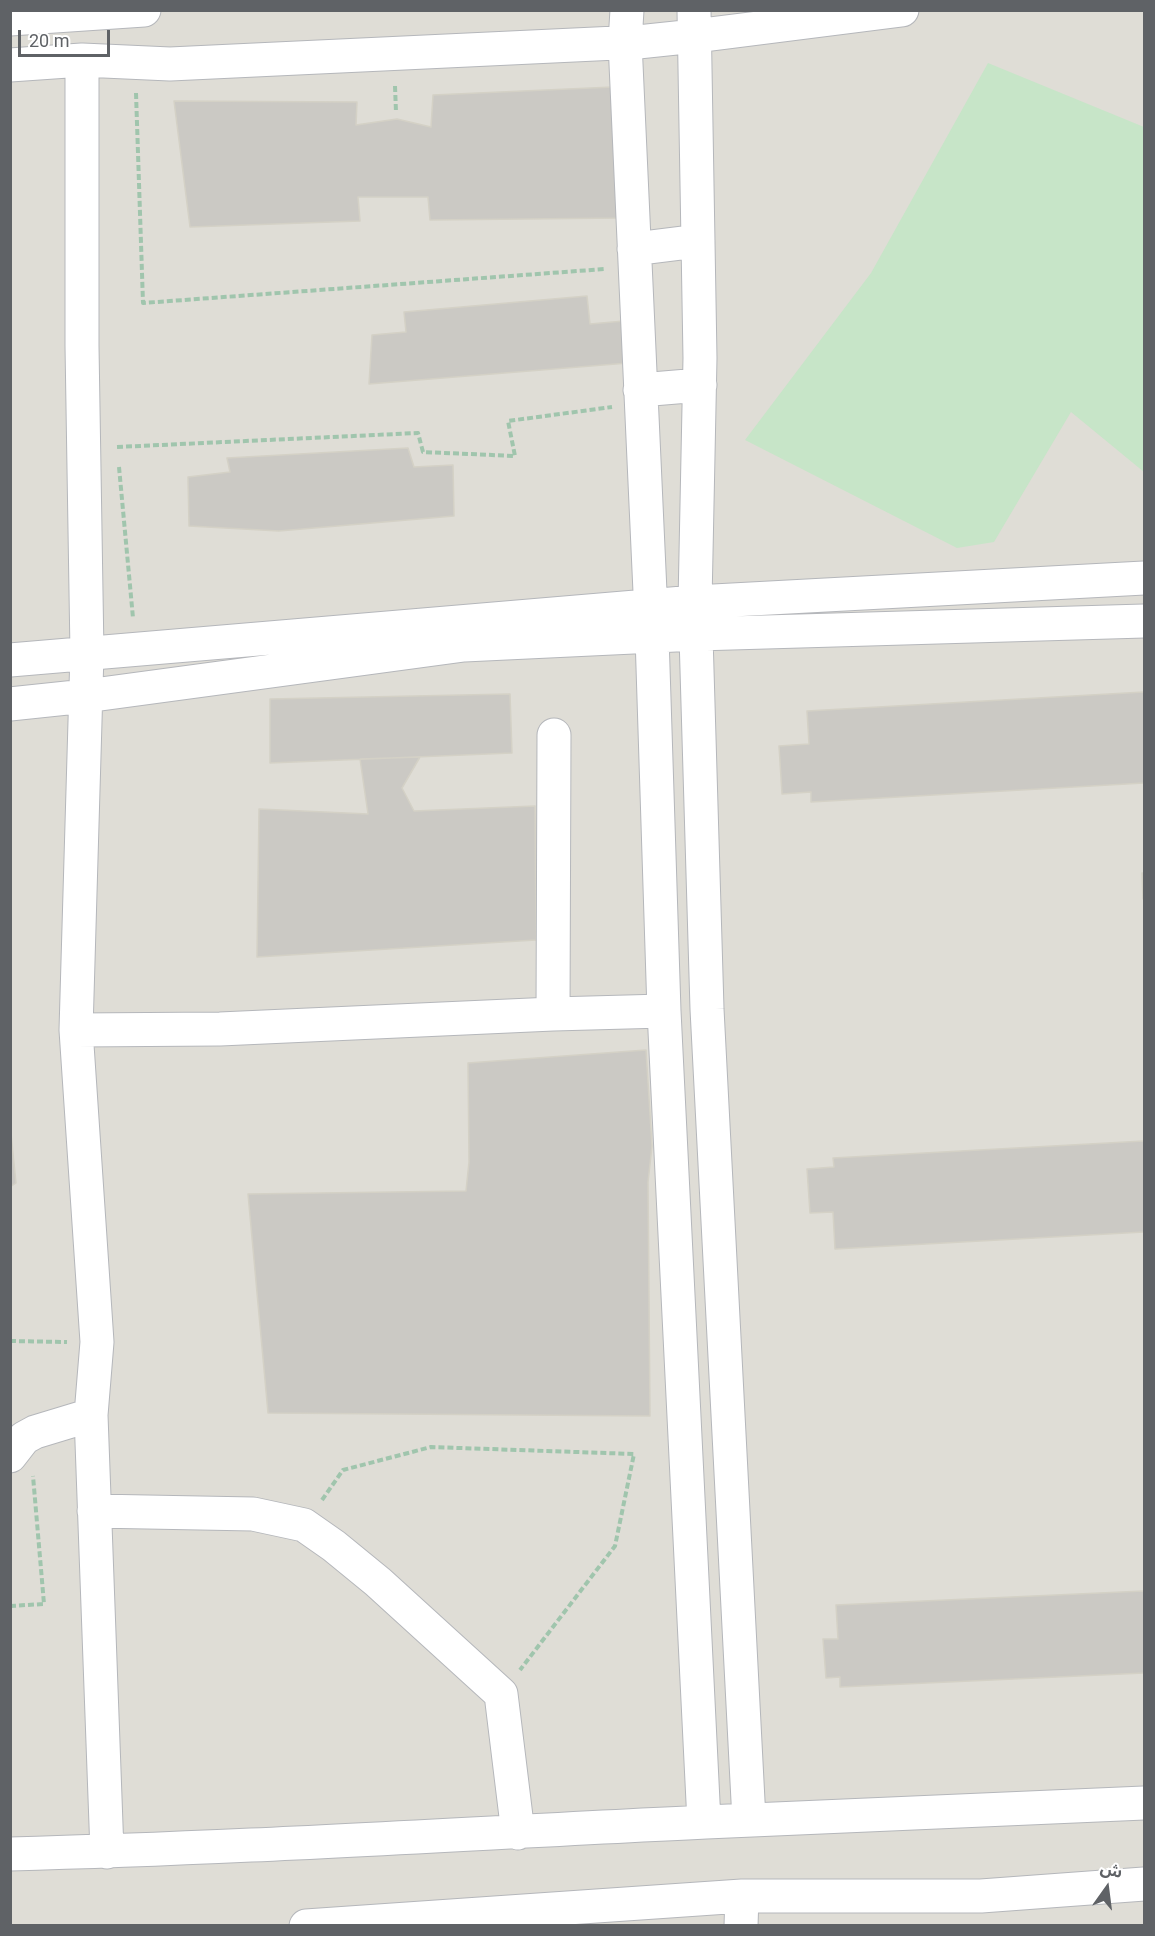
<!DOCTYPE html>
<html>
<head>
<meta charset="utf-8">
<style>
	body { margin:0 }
	#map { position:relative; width:1155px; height:1936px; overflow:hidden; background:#f0eee8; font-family:Roboto,"Noto Sans Arabic",sans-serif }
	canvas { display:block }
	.frame { position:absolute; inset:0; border:12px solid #5f6266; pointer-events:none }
	.north { position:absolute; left:1077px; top:1858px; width:60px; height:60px; -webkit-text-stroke:4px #fff; paint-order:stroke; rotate:14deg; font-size:16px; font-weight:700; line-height:24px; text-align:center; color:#5f6266 }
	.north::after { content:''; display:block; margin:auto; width:21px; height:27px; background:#5f6266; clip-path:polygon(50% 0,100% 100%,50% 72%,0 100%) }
	.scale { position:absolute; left:18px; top:30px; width:92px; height:27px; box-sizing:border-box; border:3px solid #5f6266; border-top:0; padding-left:8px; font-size:18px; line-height:21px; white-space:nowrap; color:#5f6266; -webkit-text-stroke:4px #fff; paint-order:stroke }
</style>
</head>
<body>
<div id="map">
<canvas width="1155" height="1936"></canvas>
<div class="frame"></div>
<div class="north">ش</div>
<div class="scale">20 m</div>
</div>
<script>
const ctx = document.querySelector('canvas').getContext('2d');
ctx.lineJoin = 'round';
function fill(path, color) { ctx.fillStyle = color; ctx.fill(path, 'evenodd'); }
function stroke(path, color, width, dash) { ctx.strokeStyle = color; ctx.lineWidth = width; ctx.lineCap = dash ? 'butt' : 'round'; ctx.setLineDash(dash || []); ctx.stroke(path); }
fill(new Path2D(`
	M11,11H1144V1925H11Z`), '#dfddd6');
fill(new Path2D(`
	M988,63L1144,127V472L1071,412L994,542L957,548L745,440L871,273Z`), '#c7e5c8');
const building = new Path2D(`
	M613,87L621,218L430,220L428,197H358L360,221L190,227L174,101L357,102L356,125L397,119L431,127L433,95Z
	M587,296L590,324L624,321L628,363L369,384L372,335L406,332L404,312Z
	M408,448L414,467L453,465L454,516L279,531L189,526L188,477L230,472L227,458Z
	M1144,692V783L811,802V792L782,794L779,746L809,744L807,711Z
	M510,694L512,753L270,763V699Z
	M420,757L402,788L414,811L535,806L536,940L257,957L259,809L368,814L360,759Z
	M1142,873H1144V899H1143Z
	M646,1050L652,1146L648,1182L650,1416L268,1413L248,1194L466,1191L469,1162L468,1063Z
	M10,1124L16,1183L10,1187Z
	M1144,1141V1232L835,1249L833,1212L810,1213L807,1169L834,1167L833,1158Z
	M1144,1591V1673L840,1687V1677L826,1678L823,1639H838L836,1605Z`);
fill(building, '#cbc9c4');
stroke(building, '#d4d1c6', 1.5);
const minor = new Path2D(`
	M627,10L625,42L652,636L664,1011L704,1822
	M694,10L700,358L695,602L707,1009L749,1820
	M10,19L144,10
	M82,60V346L87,653L76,1030L97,1342L91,1415L107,1852
	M10,65L82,60L170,64L638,42L695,36L902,10
	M634,249L698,241
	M640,390L700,385
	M10,660L695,602L1144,578
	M10,704L86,696L464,645L697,634L1144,621
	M553,1014L554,735
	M76,1030L220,1029L553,1014L664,1011
	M10,1456L24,1438L35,1432L91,1415
	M94,1511L253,1514L304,1525L334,1546L378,1582L501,1694L518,1833
	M10,1854C242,1848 474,1833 706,1822C852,1815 998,1809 1144,1803
	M306,1926L742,1896H981L1144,1884
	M741,1926L742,1896`);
stroke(minor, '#b5b7bb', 35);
stroke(new Path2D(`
	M395,86L396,112
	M136,93L143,303L605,269
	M117,447L418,433L423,452L515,456L508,421L612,407
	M119,467L133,618
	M10,1341L67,1342
	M322,1500L343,1470L431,1447L634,1454L615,1546L520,1670
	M10,1606L44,1604L33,1476`), '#a0c5ad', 4, [6, 3]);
stroke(minor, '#fff', 33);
</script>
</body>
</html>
